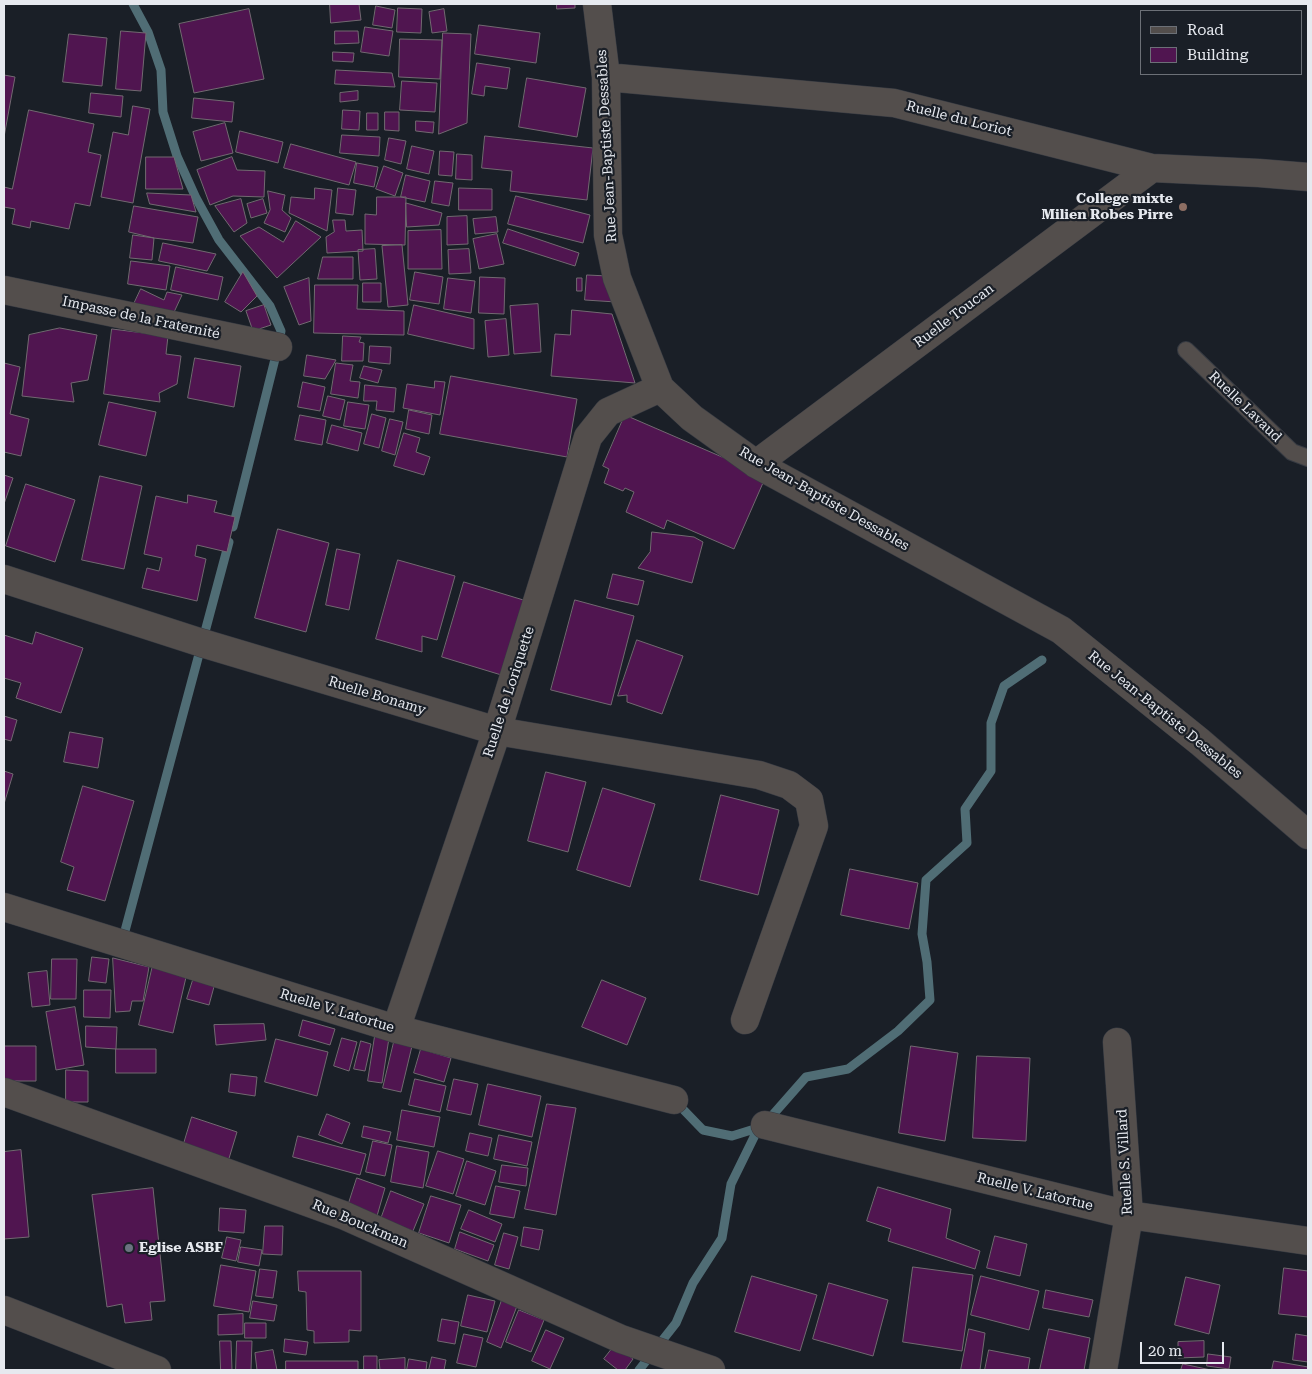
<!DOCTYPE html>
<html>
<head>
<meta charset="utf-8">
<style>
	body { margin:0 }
	#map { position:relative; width:1312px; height:1374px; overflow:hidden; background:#1a1f27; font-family:"Roboto Serif",serif }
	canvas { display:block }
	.frame { position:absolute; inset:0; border:5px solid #e6e9ef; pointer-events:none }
	.legend { position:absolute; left:1140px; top:10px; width:162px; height:65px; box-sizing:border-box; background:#1a1f27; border:1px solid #6c7077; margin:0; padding:6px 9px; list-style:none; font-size:15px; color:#e6e9ef }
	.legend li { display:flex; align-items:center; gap:10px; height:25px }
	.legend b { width:25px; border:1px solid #6c7077 }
	.scale { position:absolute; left:1140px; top:1342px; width:84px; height:22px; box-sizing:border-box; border:2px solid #e6e9ef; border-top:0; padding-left:6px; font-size:15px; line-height:18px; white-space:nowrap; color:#e6e9ef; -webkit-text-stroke:4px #1a1f27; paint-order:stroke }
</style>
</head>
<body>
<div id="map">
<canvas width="1312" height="1374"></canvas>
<div class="frame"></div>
<ul class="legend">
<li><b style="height:6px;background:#534e4c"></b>Road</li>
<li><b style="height:14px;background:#501550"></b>Building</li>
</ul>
<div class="scale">20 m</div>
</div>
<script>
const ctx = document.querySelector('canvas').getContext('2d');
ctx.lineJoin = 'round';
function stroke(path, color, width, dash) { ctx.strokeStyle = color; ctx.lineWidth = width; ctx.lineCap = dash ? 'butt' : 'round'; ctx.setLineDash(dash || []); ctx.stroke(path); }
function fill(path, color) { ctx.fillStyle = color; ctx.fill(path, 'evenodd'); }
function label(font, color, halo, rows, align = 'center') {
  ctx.font = font + ' "Roboto Serif",serif'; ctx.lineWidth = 4.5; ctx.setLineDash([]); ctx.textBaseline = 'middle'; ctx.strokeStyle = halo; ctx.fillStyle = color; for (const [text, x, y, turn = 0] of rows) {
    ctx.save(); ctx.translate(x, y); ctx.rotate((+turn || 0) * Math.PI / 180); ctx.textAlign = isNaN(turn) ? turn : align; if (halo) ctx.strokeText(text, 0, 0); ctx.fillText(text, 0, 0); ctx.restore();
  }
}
stroke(new Path2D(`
	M133,4L148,32L161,70L163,112L177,156L196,198L219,240L270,306L281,331L278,347L233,527
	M122,942L229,542
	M676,1102L703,1130L732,1136L764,1126
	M639,1370L676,1323L693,1283L722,1238L731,1184L755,1135L806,1077L848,1069L898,1031L930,1000L927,962L922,934L926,880L967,843L965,809L991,771V723L1004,686L1042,660`), '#506d75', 9);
const building = new Path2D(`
	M330,4H359L361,20L331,23Z
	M557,4H575V8L557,9Z
	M376,6L395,10L392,28L373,25Z
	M398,8L422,9L421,33L397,32Z
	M249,9L264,79L194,93L179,24Z
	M444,9L447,31L432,33L429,12Z
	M479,25L540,33L536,63L475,54Z
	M365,27L393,31L389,56L361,52Z
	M121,31L146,33L141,91L116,89Z
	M335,31H358L359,43L335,44Z
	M443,33L471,34L467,123L439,134Z
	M69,34L107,38L102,86L63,82Z
	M400,39L442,40L440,79L399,77Z
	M333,52L354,53L353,62L333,61Z
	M477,63L510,68L507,89L485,86L484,96L472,94Z
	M336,70L392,73L395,87L335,84Z
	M4,75L15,77L4,137Z
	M527,78L586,88L577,137L519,127Z
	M402,81L437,83L435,112L400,110Z
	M358,91V100L340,102V93Z
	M91,93L123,96L121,117L89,113Z
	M194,98L234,102L232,122L192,118Z
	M133,106L150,109L133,203L101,197L113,132L128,135Z
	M29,110L94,124L88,152L101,155L90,206L75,203L69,229L31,221L30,228L12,224L15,209L4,207V187L12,189Z
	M343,110L360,111L359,130L342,129Z
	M385,112H399V131L385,130Z
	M367,113H378V130H367Z
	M416,121L434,122L433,133L416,131Z
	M225,123L233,153L201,161L193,132Z
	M240,131L283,142L278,163L236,152Z
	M342,135L380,137L379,156L340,153Z
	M485,136L593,148L587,200L510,191L512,171L482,168Z
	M389,138L406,141L401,164L385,160Z
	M291,144L356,162L349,185L284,168Z
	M412,146L434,151L429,174L407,169Z
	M440,151L454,152L452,176L439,175Z
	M457,154L472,155V180L456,179Z
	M146,157H174L183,189H146Z
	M232,157L237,170L265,171L264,197L233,196L210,205L197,170Z
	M357,163L378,167L374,187L354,183Z
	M384,166L403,173L395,196L376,189Z
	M406,175L430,181L425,202L401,197Z
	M435,181L453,183L449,206L432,203Z
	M315,188L332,190L327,231L289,213L291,197L314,199Z
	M338,188L356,190L353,215L336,213Z
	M459,188L492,189V210H459Z
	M268,191L285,195L282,210L291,218L285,232L264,223L270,210Z
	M147,193L191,195L196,212L150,204Z
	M516,196L590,215L583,243L508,224Z
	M377,197H406L405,245L365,244V214L376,215Z
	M241,199L247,223L234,232L215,206Z
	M263,199L267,213L251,218L247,204Z
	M406,203L442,213L439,225L407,227Z
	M134,206L198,217L193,243L154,238L129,232Z
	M467,216L468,244L447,245V217Z
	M496,217L498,232L475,234L473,219Z
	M333,220H345L346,231L362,230L363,251L327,253L326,237L334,232Z
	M296,221L321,237L277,278L240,236L259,227L283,242Z
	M508,229L579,253L575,266L503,243Z
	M441,230L442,269H408V231Z
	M497,234L504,264L479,269L473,239Z
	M133,235L154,238L152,260L130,258Z
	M163,243L216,254L207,271L159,261Z
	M402,245L408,305L388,307L382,246Z
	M375,249L377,279L360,280L358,250Z
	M469,249L471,273L449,274L448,250Z
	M323,257H353V279H318Z
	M131,261L170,266L166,290L128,284Z
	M176,267L223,277L218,300L171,290Z
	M243,272L257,296L241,312L225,302Z
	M415,272L443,277L439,304L410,300Z
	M587,275L608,276L616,302L585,300Z
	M480,277L505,278L504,314L479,313Z
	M309,278L311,321L299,325L284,287Z
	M448,278L475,281L471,313L444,309Z
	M577,278H582V291H577Z
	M363,283H381V302H363Z
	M315,285H358L357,309L404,311V335L314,333Z
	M141,289L164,300L167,292L182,295L169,323L133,306Z
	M538,304L541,352L514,354L510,306Z
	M264,305L271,325L253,331L246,311Z
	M414,305L474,319V349L408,334Z
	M572,310L612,314L635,383L551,376L555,334L570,335Z
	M506,319L509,355L488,357L485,321Z
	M60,328L97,335L88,380L71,383L74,402L22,396L29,335Z
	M112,329L168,336L166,354L181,356L177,384L159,393L160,402L104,394Z
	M343,336L361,337L359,342L364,343L363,361H342Z
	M370,346L391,347L390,364L369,362Z
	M307,355L336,360L325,379L304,376Z
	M195,358L241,366L234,407L188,398Z
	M4,363L20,367L10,414L29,419L21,456L4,452Z
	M336,363L353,365L350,381L360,382L358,398L331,394Z
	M364,366L382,370L378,383L360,378Z
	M451,376L577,399L567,457L440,434Z
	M435,381L445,382L440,415L403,408L407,384L434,388Z
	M303,382L325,387L320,411L298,407Z
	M365,385L396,388L394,412L376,410L377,401H364Z
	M328,396L345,400L340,420L323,416Z
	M109,402L156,412L146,456L99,445Z
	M348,402L369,405L365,429L344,426Z
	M409,410L432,415L429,434L406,429Z
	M372,414L386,418L379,448L364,444Z
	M300,415L326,420L322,445L295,440Z
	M625,415L766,476L734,549L667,520L664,529L626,512L634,492L625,488L623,491L604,483L609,469L603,466Z
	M390,419L403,422L395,455L382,451Z
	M332,425L362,433L358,451L327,443Z
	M404,433L420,438L416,452L430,457L424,475L394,466Z
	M4,475L13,478L4,504Z
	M100,476L142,486L124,569L82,560Z
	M26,484L75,500L55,562L6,546Z
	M188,495L217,501L214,512L235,517L227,552L197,545L195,556L206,559L197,601L142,588L147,568L159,571L162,558L144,554L156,496L187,503Z
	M278,529L329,543L306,632L255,618Z
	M652,532L694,537L703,542L692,583L638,568L650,552Z
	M337,549L360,554L349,610L326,605Z
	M398,560L455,576L437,640L422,636V652L376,639Z
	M613,574L644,581L638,605L607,598Z
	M464,582L530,602L508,677L442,657Z
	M575,600L634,616L611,705L551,690Z
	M36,632L83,648L61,713L16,698L21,683L4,678V635L32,644Z
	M637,640L683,656L662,714L627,702V695L618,696Z
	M4,716L17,720L11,741L4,739Z
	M70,732L103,738L98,768L64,762Z
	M4,771L13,774L4,804Z
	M546,772L586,782L568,852L528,841Z
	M83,786L134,801L105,901L67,890L74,867L61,862Z
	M603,788L655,804L630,887L577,870Z
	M721,795L779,810L758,895L700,880Z
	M850,869L918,883L909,929L841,915Z
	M92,957L109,959L106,983L89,981Z
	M113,958L149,967L143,1001H132L130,1011L116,1012Z
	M52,959H77L76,999H51Z
	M153,965L187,973L173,1033L139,1025Z
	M47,971L50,1005L32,1007L28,973Z
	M194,977L215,983L209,1005L187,999Z
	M602,980L646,998L627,1045L582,1027Z
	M84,990H111L110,1018L84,1017Z
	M75,1007L84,1065L56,1070L46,1012Z
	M303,1020L335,1029L330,1045L299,1036Z
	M264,1024L266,1040L216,1045L214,1025Z
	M86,1026L117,1027L116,1049L86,1047Z
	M375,1036L389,1038L382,1083L368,1081Z
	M342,1038L357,1042L349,1071L334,1066Z
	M276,1039L328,1052L317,1096L265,1082Z
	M361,1041L371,1044L365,1071L354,1069Z
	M394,1042L412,1046L401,1092L383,1088Z
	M4,1046H36V1081H4Z
	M911,1046L958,1053L945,1141L899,1133Z
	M116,1049H156V1073H116Z
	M421,1049L451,1058L444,1082L414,1073Z
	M977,1056L1030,1058L1026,1141L973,1138Z
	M66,1070L88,1071V1102H66Z
	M231,1074L257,1077L255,1096L229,1092Z
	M415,1079L446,1086L440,1112L409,1105Z
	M454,1079L478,1084L471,1115L447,1110Z
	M488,1084L541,1096L532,1137L479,1125Z
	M547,1104L576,1108L556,1215L525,1209Z
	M402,1110L440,1117L434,1147L397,1140Z
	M327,1114L350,1123L342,1144L319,1135Z
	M192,1117L237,1132L227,1165L182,1150Z
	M364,1126L391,1132L388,1143L362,1137Z
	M470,1133L492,1138L488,1156L466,1151Z
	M499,1135L532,1142L527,1166L494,1159Z
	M298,1136L366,1154L360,1175L293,1157Z
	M373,1141L392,1145L385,1176L366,1172Z
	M397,1146L429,1152L423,1188L391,1182Z
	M21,1150L29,1237L4,1239V1152Z
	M438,1151L464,1159L453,1194L426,1186Z
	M467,1161L496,1171L485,1205L456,1196Z
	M502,1165L528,1168L526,1186L499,1182Z
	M357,1178L385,1188L377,1216L348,1206Z
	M496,1186L520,1191L514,1218L490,1214Z
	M878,1187L951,1209L946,1238L980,1251L975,1269L888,1241L891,1229L867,1221Z
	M153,1188L165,1301L150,1302L152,1320L125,1323L122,1304L107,1307L92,1195Z
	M391,1191L424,1204L413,1231L381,1219Z
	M431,1196L461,1205L449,1243L419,1233Z
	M220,1208L246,1210L244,1233L219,1231Z
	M469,1210L502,1224L495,1242L461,1229Z
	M265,1226H283L282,1255L263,1254Z
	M524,1227L543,1230L539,1250L521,1246Z
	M460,1232L494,1245L488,1261L455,1249Z
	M504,1233L518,1237L509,1269L495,1265Z
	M995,1236L1027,1244L1020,1276L987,1268Z
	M227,1237L241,1240L236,1261L222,1258Z
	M241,1247L262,1250L259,1266L238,1262Z
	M221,1265L256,1271L249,1312L214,1306Z
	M913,1267L973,1275L962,1351L903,1342Z
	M1284,1268L1308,1271V1317L1279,1314Z
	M260,1269L277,1271L273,1298L256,1296Z
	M298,1271H361V1331L349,1330V1342L314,1343V1331L307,1330L306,1292L299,1291Z
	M752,1276L817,1295L800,1351L735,1332Z
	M981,1276L1039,1291L1029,1330L971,1315Z
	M1186,1277L1220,1285L1209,1334L1175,1325Z
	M829,1283L888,1300L873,1356L813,1339Z
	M1046,1290L1093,1300L1089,1317L1043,1308Z
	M468,1295L495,1301L487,1332L461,1326Z
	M502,1300L517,1306L501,1348L487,1342Z
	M253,1301L277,1305L274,1321L250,1318Z
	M519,1310L544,1320L531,1352L506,1342Z
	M243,1314V1334L218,1335V1315Z
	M442,1319L459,1322L455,1344L438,1341Z
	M245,1323H266V1338H245Z
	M969,1329L985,1333L980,1370H961Z
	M1049,1329L1090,1338L1084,1370H1040Z
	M546,1330L564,1338L550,1369L532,1361Z
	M464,1334L483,1338L476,1367L457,1363Z
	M1296,1334L1308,1336V1362L1293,1360Z
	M285,1339L308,1342L306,1355L284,1352Z
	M220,1341H231L232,1370H221Z
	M237,1341H252L251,1370H236Z
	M1204,1341V1357L1178,1358V1342Z
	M615,1345L633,1359L625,1370H618L604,1359Z
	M273,1350L277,1370H257L255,1353Z
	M989,1350L1030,1358L1028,1370H985Z
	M1208,1354L1231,1357L1229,1369L1207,1366Z
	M364,1356H377V1370H364Z
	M432,1357L446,1360L444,1370H429Z
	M405,1358V1370H380L379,1360Z
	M409,1359L427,1362L426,1370H407Z
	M286,1361H358V1370H286Z
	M1274,1361L1308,1367V1370H1272Z
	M1183,1364L1211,1370H1181Z`);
fill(building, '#501550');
stroke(building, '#726971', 1);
const lane = new Path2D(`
	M1186,350L1292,452L1308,458`);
const street = new Path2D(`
	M597,4L606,77L608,235L617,278L660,388L692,418L756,464L1061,630L1200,742L1308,835
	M606,77L894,103L1152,168L1259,173L1308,177
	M4,290L278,347
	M756,464L1152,168
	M4,579L202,643L497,731L759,775L789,785L809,800L814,826L745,1020
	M4,907L396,1029L674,1100
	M396,1029L497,731L588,437L608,412L660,388
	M4,1092L343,1215L621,1339L711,1370
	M765,1125L1129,1215L1308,1241
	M4,1310L157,1370
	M1103,1370L1129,1215L1117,1042`);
stroke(lane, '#373b43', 18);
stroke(street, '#373b43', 29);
stroke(lane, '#534e4c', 16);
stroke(street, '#534e4c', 28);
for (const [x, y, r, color] of [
	[1183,207,5,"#8d6e63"],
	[129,1248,5,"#6b7280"]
]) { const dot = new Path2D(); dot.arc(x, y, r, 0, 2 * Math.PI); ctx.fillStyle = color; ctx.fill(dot); stroke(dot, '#1a1f27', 2); }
label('14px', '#e6e9ef', '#1a1f27', [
	["Ruelle du Loriot",959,119,14],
	["Rue Jean-Baptiste Dessables",607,146,-93],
	["Ruelle Toucan",954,316,-37],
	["Impasse de la Fraternité",141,318,12],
	["Ruelle Lavaud",1245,407,44],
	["Rue Jean-Baptiste Dessables",824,499,30],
	["Ruelle de Loriquette",509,692,-72],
	["Ruelle Bonamy",377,696,17],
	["Rue Jean-Baptiste Dessables",1165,715,39],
	["Ruelle V. Latortue",337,1011,17],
	["Ruelle S. Villard",1125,1162,-93],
	["Ruelle V. Latortue",1035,1192,14],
	["Rue Bouckman",360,1224,23]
]);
label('bold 14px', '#e6e9ef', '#1a1f27', [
	["College mixte",1173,199],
	["Milien Robes Pirre",1173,215],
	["Eglise ASBF",139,1248,"left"]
], 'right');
</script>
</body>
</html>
